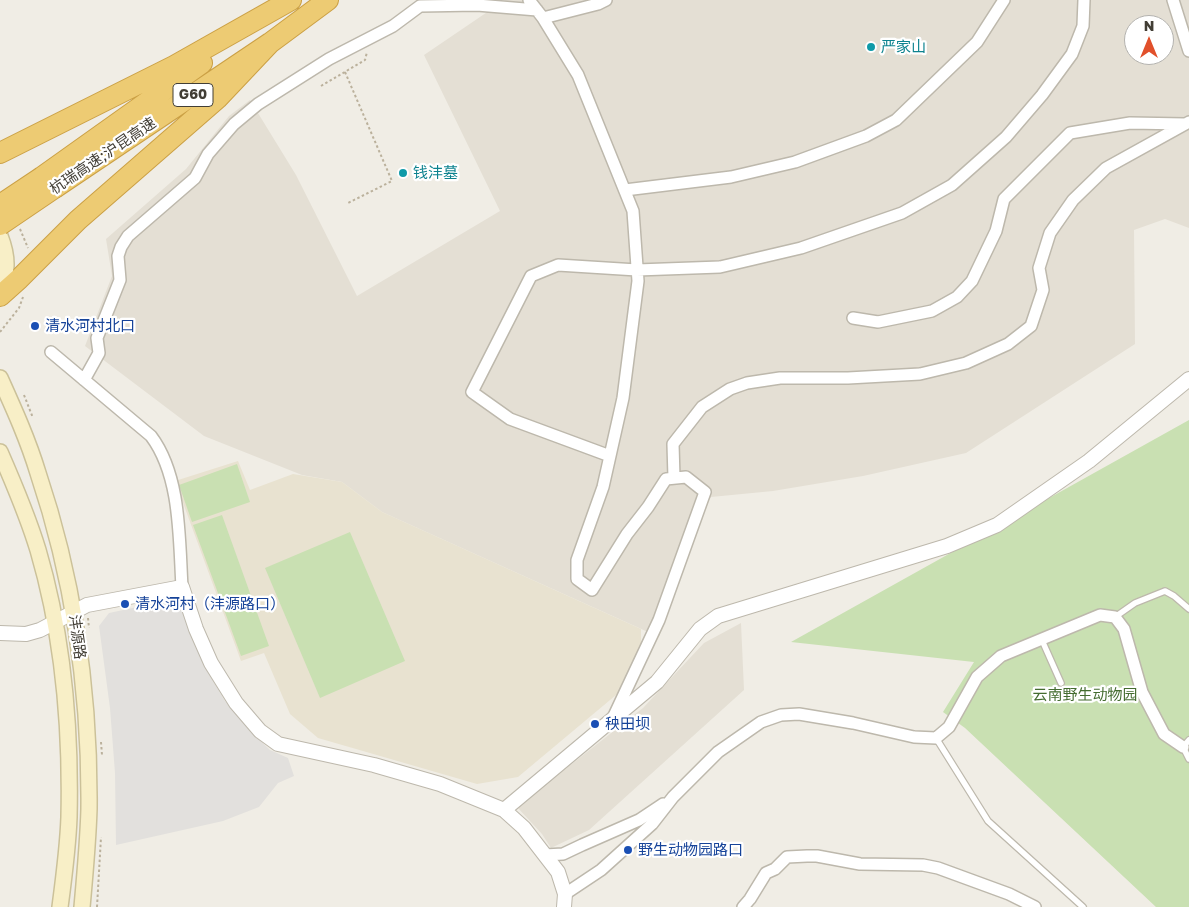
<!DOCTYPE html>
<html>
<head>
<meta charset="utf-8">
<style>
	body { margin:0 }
	#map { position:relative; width:1189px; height:907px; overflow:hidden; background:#f0ede5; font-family:"Golos Text",sans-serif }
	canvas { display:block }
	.north { position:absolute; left:1124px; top:15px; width:50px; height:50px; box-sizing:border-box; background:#fff; border:1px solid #b3b2ae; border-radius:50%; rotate:0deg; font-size:14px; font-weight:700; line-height:20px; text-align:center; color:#423e35 }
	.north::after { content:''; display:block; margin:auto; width:18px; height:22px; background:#e1502b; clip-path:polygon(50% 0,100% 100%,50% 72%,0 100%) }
</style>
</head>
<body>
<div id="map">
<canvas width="1189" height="907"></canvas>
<div class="north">N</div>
</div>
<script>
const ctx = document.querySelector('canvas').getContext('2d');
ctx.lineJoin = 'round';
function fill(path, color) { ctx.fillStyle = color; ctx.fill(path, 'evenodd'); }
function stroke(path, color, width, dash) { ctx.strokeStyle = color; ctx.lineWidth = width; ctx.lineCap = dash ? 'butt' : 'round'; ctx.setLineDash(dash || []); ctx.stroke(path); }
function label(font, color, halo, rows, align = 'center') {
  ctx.font = font + ' "Golos Text","Noto Sans SC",sans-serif'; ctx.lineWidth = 4.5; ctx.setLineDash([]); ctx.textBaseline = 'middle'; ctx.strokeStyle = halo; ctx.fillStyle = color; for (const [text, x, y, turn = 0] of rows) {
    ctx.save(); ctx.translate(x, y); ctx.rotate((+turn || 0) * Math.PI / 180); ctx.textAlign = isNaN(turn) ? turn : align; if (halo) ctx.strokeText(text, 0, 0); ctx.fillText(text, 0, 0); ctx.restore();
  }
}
fill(new Path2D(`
	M505,0H1189V228L1165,219L1134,230L1135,344L966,453L863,476L773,491L711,497L700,512L659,637L382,512L342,482L302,475L204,436L85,346L112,276L106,239L186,169L229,116L250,100L296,175L357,296L500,211L424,55ZM1134,25H1164V55H1134Z
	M741,623L744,690L589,830L551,848L542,834L517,807L643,708L704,643Z`), '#e4dfd4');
fill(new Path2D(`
	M238,461L250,490L293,474L342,482L382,512L641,629V653L622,690L518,777L477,784L318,738L290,714L264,653L241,661L175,481Z`), '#e8e2d0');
fill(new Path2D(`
	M1189,420V907H1156L965,728L943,712L974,662L791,642Z
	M237,464L250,502L192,522L179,485Z
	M222,515L269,646L241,656L193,525Z
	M350,532L405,661L320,698L265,568Z`), '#c9e0b2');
fill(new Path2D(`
	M175,599L184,611L191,634L206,669L225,701L250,731L270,750L288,758L294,776L278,783L259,807L223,821L116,845L115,773L110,708L99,626L109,613Z`), '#e2e0dd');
const service = new Path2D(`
	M1115,617L1135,603L1165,591L1174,596L1189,609
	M1041,638L1061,683
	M936,738L988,821L1083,907
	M1189,740L1183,747L1189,759`);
const minor = new Path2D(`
	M529,0L543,18L578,75L633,211L638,281L623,398L603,487L577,560V579L592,590L627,534L648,507L666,479L686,477L705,492L659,620L613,718
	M1173,0L1189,51
	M543,18L598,4L606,0
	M625,190L731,177L795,162L866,136L896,120L977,42L1004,0
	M853,318L878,322L932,311L957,297L972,281L996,231L1004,199L1070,133L1130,123L1185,124
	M51,352L151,436C181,476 179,538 182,587
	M84,380L99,353L97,338L120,280L118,256L121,247L128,236L195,178L208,154L234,124L258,104L329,59L393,26L420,6L477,5L537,10
	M610,456L510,419L472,392L531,276L558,265L637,270L720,267L801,248L902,213L952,185L1006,137L1042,95L1072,54L1083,26L1084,0
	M674,478L673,444L702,407L730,389L747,383L780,378H848L920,374L966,363L1008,344L1031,326L1043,290L1039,268L1050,233L1073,200L1106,168L1189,122
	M545,855L563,854L582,845L639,820L663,804
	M565,894L601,870L652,824L673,797L718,752L761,722L781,715L799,714L853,723L914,737L936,738L949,727L977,677L1001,656L1100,615L1115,617L1124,629L1142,692L1164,734L1183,747
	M743,907L750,899L766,873L775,869L787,857L807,856H817L860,864L923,865L938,868L1009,894L1035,907`);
const tertiary = new Path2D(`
	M0,633L26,634L40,630L87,605L182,587L196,629L211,663L236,703L260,731L278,744L374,765L440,784L504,810L524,828L558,872L565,894L564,907
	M504,810L657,682L700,629L718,616L947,546L997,525L1089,461L1189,379`);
const secondary = new Path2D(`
	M0,236C9,259 7,272 0,295
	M0,378C14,409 28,440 38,473C74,580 90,695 89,809C88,842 85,874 82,907
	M0,452C14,484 28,517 38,550C63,635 71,728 69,817C68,847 64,877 60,907`);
const motorway = new Path2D(`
	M0,153L174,66L291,0
	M42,177L202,63
	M56,187L270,43L328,0
	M0,296L19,279L78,220L218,98L270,43`);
stroke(service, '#bdb8ac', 8);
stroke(minor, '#bdb8ac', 14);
stroke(tertiary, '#bdb8ac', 16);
stroke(secondary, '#cbc199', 18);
stroke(motorway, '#cba045', 22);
stroke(new Path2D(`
	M345,72L392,181L348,203
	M321,86L365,60L367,52
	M20,229L28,248
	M0,332L19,308L23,297
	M24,395L33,418
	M88,618L89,628
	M101,742L102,755
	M97,907L101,837`), '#bbb19c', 2, [2.5, 2.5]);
stroke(service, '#fff', 5.5);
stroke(minor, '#fff', 11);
stroke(tertiary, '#fff', 14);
stroke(secondary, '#f8efc7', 15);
stroke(motorway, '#edcb73', 20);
const motorwayBridge = new Path2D(`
	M0,205L42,177
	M0,225L56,187`);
stroke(motorwayBridge, '#cba045', 22, []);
stroke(motorwayBridge, '#edcb73', 20);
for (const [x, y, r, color] of [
	[871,47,5,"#0f9aa8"],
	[403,173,5,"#0f9aa8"],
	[35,326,5,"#1a4fb4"],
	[125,604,5,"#1a4fb4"],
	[595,724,5,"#1a4fb4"],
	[628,850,5,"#1a4fb4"]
]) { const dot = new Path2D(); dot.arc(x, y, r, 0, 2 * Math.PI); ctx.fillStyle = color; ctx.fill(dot); stroke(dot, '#fff', 2); }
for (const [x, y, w] of [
	[193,95,40]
]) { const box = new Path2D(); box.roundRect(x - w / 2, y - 11.5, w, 23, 4); ctx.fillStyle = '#fff'; ctx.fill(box); stroke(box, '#423e35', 1); }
label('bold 14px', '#423e35', null, [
	["G60",193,95]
]);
label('15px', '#0d838f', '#fff', [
	["严家山",881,47],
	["钱沣墓",413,173]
], 'left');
label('15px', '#423e35', '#fff', [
	["杭瑞高速;沪昆高速",103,156,-34],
	["沣源路",77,637,82]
]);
label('15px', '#164399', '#fff', [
	["清水河村北口",45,326],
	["清水河村（沣源路口）",135,604],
	["秧田坝",605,724],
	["野生动物园路口",638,850]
], 'left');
label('15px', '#446c30', '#fff', [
	["云南野生动物园",1085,695]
]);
</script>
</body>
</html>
